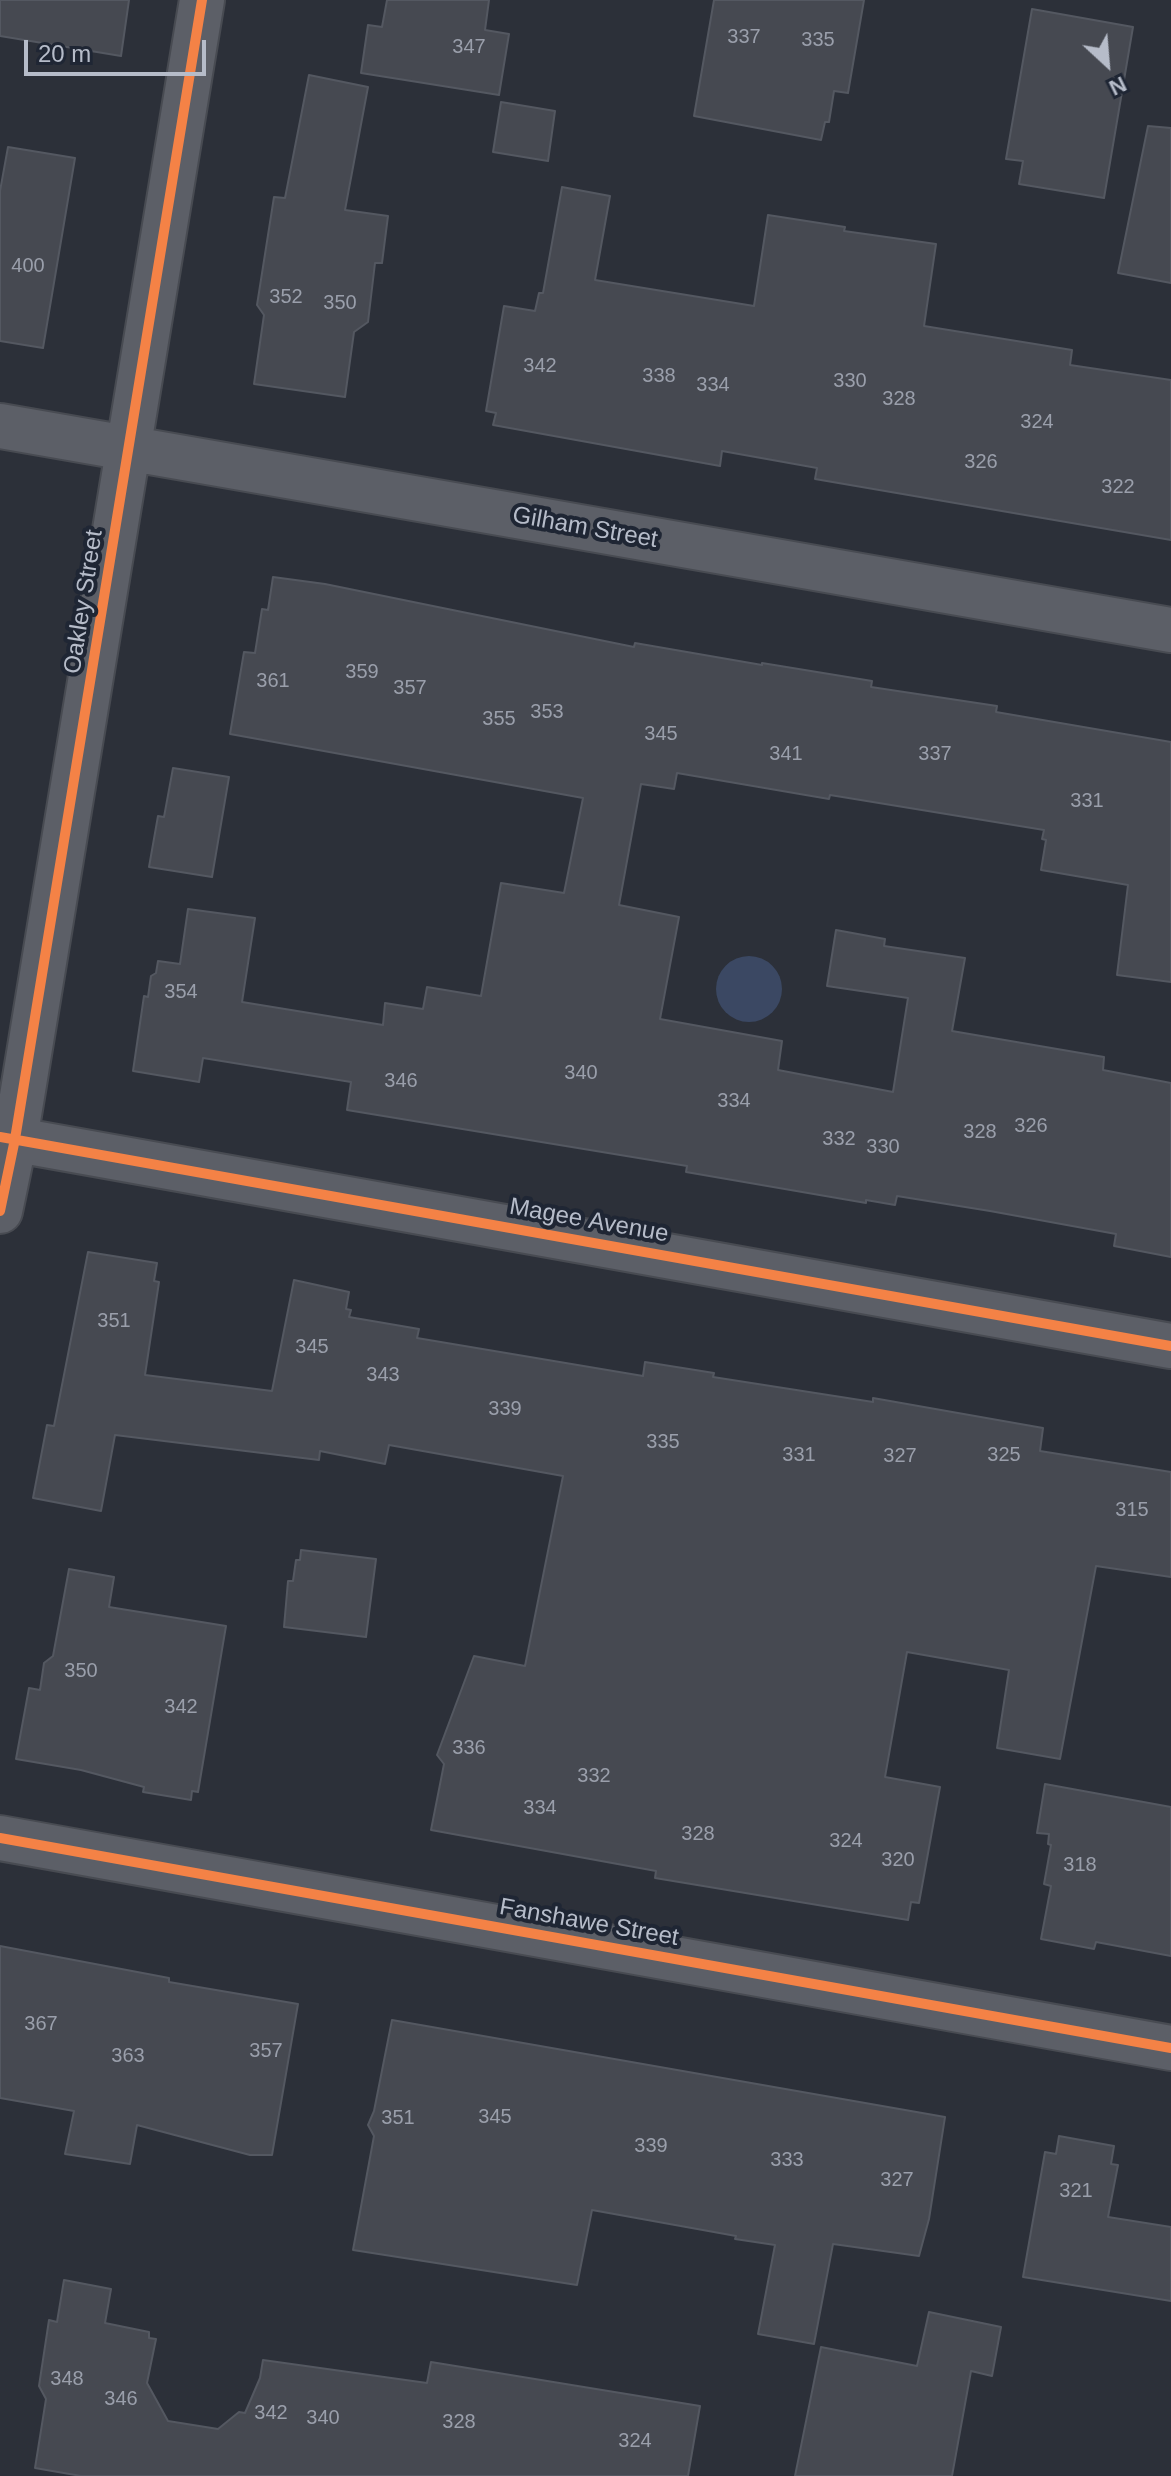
<!DOCTYPE html>
<html>
<head>
<meta charset="utf-8">
<style>
	body { margin:0 }
	#map { position:relative; width:1171px; height:2476px; overflow:hidden; background:#2c3039; font-family:Arial,sans-serif }
	canvas { display:block }
	.north { position:absolute; left:1067px; top:24px; width:80px; height:80px; -webkit-text-stroke:6px #1f2634; paint-order:stroke; rotate:154deg; font-size:22px; font-weight:700; line-height:32px; text-align:center; color:#b6bcc9 }
	.north::after { content:''; display:block; margin:auto; width:28px; height:36px; background:#b6bcc9; clip-path:polygon(50% 0,100% 100%,50% 72%,0 100%) }
	.scale { position:absolute; left:24px; top:40px; width:182px; height:36px; box-sizing:border-box; border:4px solid #b6bcc9; border-top:0; padding-left:10px; font-size:24px; line-height:28px; white-space:nowrap; color:#b6bcc9; -webkit-text-stroke:6px #1f2634; paint-order:stroke }
</style>
</head>
<body>
<div id="map">
<canvas width="1171" height="2476"></canvas>
<div class="north">N</div>
<div class="scale">20 m</div>
</div>
<script>
const ctx = document.querySelector('canvas').getContext('2d');
ctx.lineJoin = 'round';
function fill(path, color) { ctx.fillStyle = color; ctx.fill(path, 'evenodd'); }
function stroke(path, color, width, dash) { ctx.strokeStyle = color; ctx.lineWidth = width; ctx.lineCap = dash ? 'butt' : 'round'; ctx.setLineDash(dash || []); ctx.stroke(path); }
function label(font, color, halo, rows, align = 'center') {
  ctx.font = font + ' Arial,sans-serif'; ctx.lineWidth = 8; ctx.setLineDash([]); ctx.textBaseline = 'middle'; ctx.strokeStyle = halo; ctx.fillStyle = color; for (const [text, x, y, turn = 0] of rows) {
    ctx.save(); ctx.translate(x, y); ctx.rotate((+turn || 0) * Math.PI / 180); ctx.textAlign = isNaN(turn) ? turn : align; if (halo) ctx.strokeText(text, 0, 0); ctx.fillText(text, 0, 0); ctx.restore();
  }
}
fill(new Path2D(`
	M716 989a33 33 0 1 1 66 0a33 33 0 1 1-66 0Z`), '#3b4863');
const building = new Path2D(`
	M0,0H129L121,56L0,36Z
	M387,0H489L485,30L509,34L499,95L361,73L368,25L382,27Z
	M714,0H864L848,93L834,91L829,122H825L821,140L694,116Z
	M1032,9L1133,27L1104,198L1019,184L1023,161L1006,159Z
	M309,75L368,87L345,210L388,216L382,263H375L368,322L354,332L345,397L254,384L264,315L257,305L274,197L285,198Z
	M501,102L555,111L548,161L493,152Z
	M1148,126L1171,128V283L1118,273Z
	M8,147L75,158L43,348L0,341V191Z
	M562,187L610,196L595,280L754,306L768,215L845,227L844,231L936,244L924,326L1072,350L1070,365L1171,380V540L815,479L817,468L722,451L720,466L493,425L496,413L486,411L504,306L535,311L539,293H543Z
	M273,577L325,584L634,647L635,643L762,665V663L872,681L871,687L997,706L996,712L1171,742V982L1117,975L1128,885L1041,870L1046,840L1042,839L1044,830L830,795L829,799L677,773L674,789L641,784L619,905L679,917L660,1019L782,1041L778,1070L893,1092L908,998L827,986L836,930L885,939L884,946L965,958L952,1031L1104,1057L1103,1070L1171,1083V1257L1114,1246L1116,1234L990,1211L897,1196L895,1205L866,1200V1203L686,1172L687,1166L347,1110L351,1082L203,1058L199,1082L133,1071L144,996L148,997L151,976L156,973L158,961L180,964L188,909L255,918L242,1002L383,1025L385,1003L423,1009L427,987L481,996L501,883L564,893L583,798L230,734L244,652L255,653L262,609L268,610Z
	M173,768L229,777L212,877L149,867L158,816L164,817Z
	M88,1252L157,1263L154,1281L159,1282L145,1375L272,1391L294,1280L349,1292L346,1309L351,1310L349,1317L419,1329L417,1338L643,1376L645,1362L714,1373L713,1377L873,1402V1398L1043,1428L1040,1451L1171,1472V1577L1096,1566L1060,1759L997,1748L1009,1670L907,1652L885,1777L940,1787L919,1903L911,1902L908,1920L655,1878L656,1871L431,1830L444,1764L437,1755L474,1656L525,1666L563,1476L389,1445L385,1464L320,1451L319,1460L115,1435L101,1511L33,1498L47,1425L54,1426Z
	M301,1550L376,1559L366,1637L284,1627L288,1581H293L296,1560H300Z
	M69,1569L114,1577L109,1607L226,1626L198,1792L192,1791L191,1800L143,1792L144,1787L81,1770L16,1759L29,1688L40,1690L44,1663L53,1656Z
	M1045,1784L1171,1807V1956L1096,1942L1094,1949L1041,1939L1051,1886L1044,1884L1051,1845L1048,1844L1049,1834L1037,1833Z
	M0,1946L169,1978V1982L298,2004L272,2155H250L137,2125L130,2164L65,2154L74,2111L0,2098Z
	M392,2020L945,2117L929,2219L919,2256L833,2244L814,2344L758,2334L775,2245L735,2239L736,2236L592,2210L577,2285L353,2250L374,2136L368,2125L374,2111Z
	M1059,2136L1114,2146L1111,2164L1118,2165L1108,2217L1171,2227V2301L1023,2277L1045,2152L1056,2154Z
	M64,2280L111,2289L105,2323L149,2332V2338L156,2339L147,2383L168,2421L218,2429L239,2412L245,2413L260,2378L263,2360L427,2383L431,2362L700,2406L688,2476H81L35,2468L46,2399L39,2386L49,2320L57,2322Z
	M929,2312L1001,2327L992,2376L971,2371L952,2476H795L821,2347L917,2366Z`);
fill(building, '#464951');
stroke(building, '#545861', 2);
const street = new Path2D(`
	M0,426L1171,630
	M0,1137L1171,1346
	M0,1211L15,1139L202,0
	M0,1838L1171,2048`);
stroke(street, '#484b52', 48);
stroke(street, '#5c5f67', 44);
stroke(new Path2D(`
	M0,1137L1171,1346
	M0,1211L15,1139L202,0
	M0,1838L1171,2048`), '#f48246', 10);
label('20px', '#9a9fab', null, [
	["337",744,37],
	["335",818,40],
	["347",469,47],
	["400",28,266],
	["352",286,297],
	["350",340,303],
	["342",540,366],
	["338",659,376],
	["330",850,381],
	["334",713,385],
	["328",899,399],
	["324",1037,422],
	["326",981,462],
	["322",1118,487],
	["359",362,672],
	["361",273,681],
	["357",410,688],
	["353",547,712],
	["355",499,719],
	["345",661,734],
	["341",786,754],
	["337",935,754],
	["331",1087,801],
	["354",181,992],
	["340",581,1073],
	["346",401,1081],
	["334",734,1101],
	["326",1031,1126],
	["328",980,1132],
	["332",839,1139],
	["330",883,1147],
	["351",114,1321],
	["345",312,1347],
	["343",383,1375],
	["339",505,1409],
	["335",663,1442],
	["331",799,1455],
	["325",1004,1455],
	["327",900,1456],
	["315",1132,1510],
	["350",81,1671],
	["342",181,1707],
	["336",469,1748],
	["332",594,1776],
	["334",540,1808],
	["328",698,1834],
	["324",846,1841],
	["320",898,1860],
	["318",1080,1865],
	["367",41,2024],
	["357",266,2051],
	["363",128,2056],
	["345",495,2117],
	["351",398,2118],
	["339",651,2146],
	["333",787,2160],
	["327",897,2180],
	["321",1076,2191],
	["348",67,2379],
	["346",121,2399],
	["342",271,2413],
	["340",323,2418],
	["328",459,2422],
	["324",635,2441]
]);
label('24px', '#b6bcc9', '#1f2634', [
	["Gilham Street",585,528,10],
	["Oakley Street",84,602,-81],
	["Magee Avenue",589,1221,10],
	["Fanshawe Street",589,1923,10]
]);
</script>
</body>
</html>
